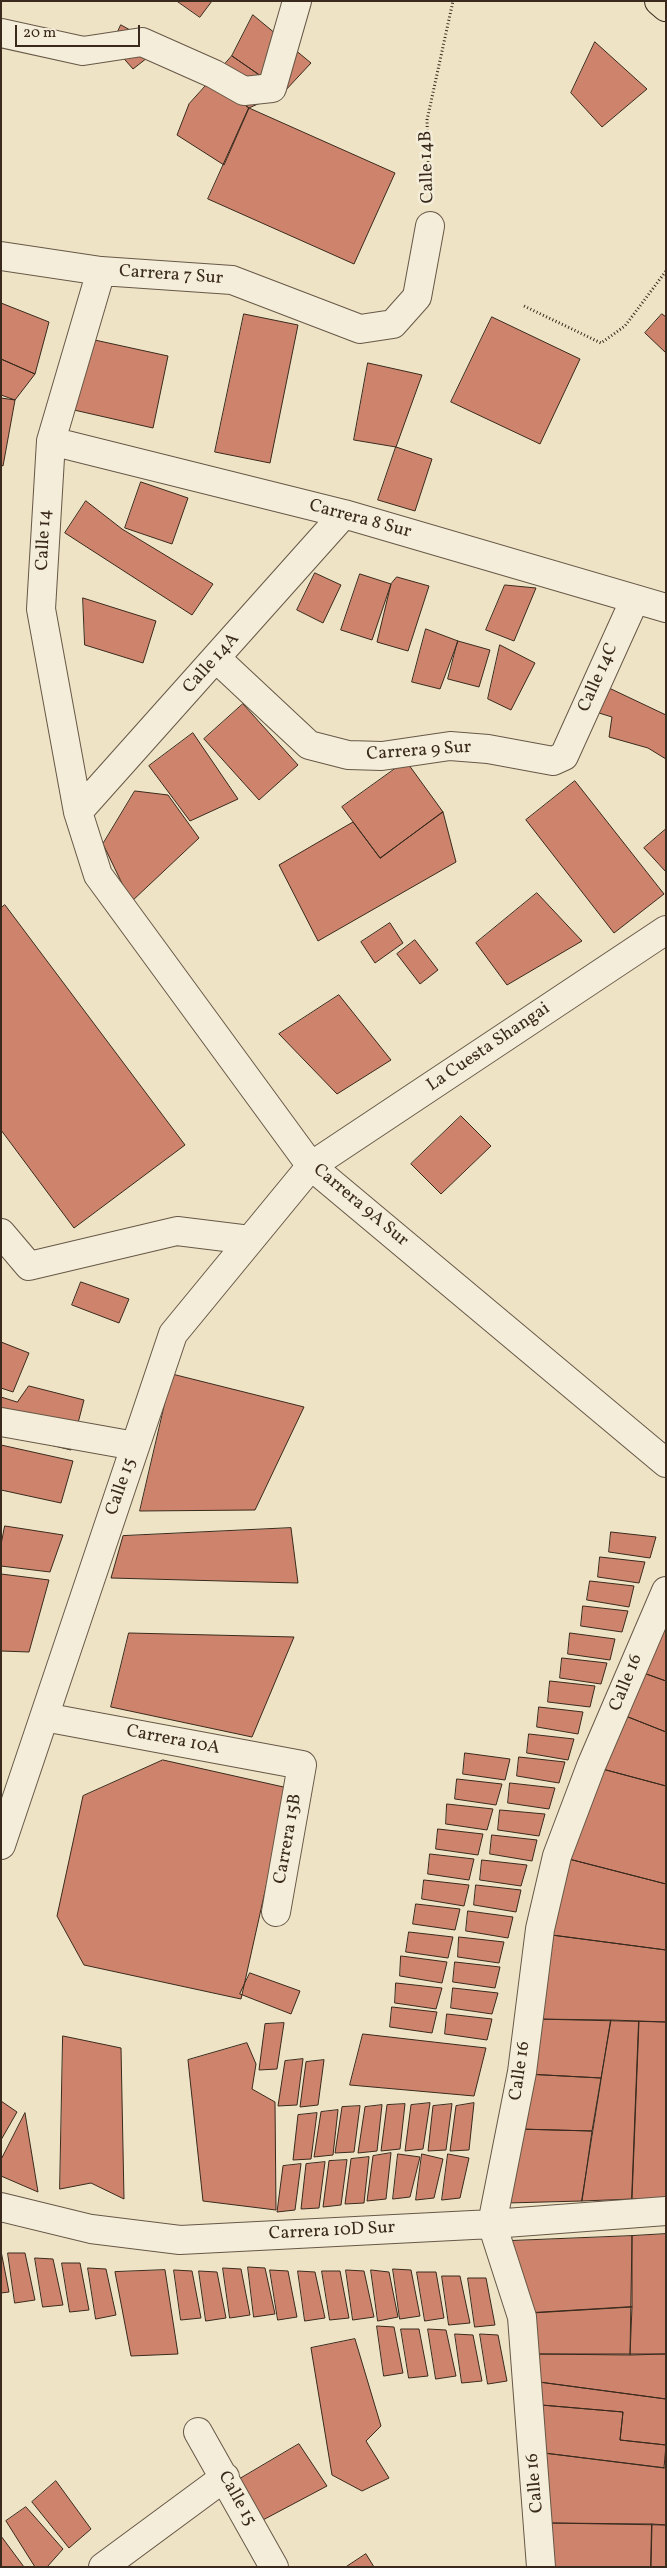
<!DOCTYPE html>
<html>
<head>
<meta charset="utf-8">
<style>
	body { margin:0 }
	#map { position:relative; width:667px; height:2568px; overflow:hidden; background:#eee3c5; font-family:Vollkorn,serif }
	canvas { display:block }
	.frame { position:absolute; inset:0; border:2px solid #3a2a1d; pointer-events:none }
	.scale { position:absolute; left:15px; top:25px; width:125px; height:22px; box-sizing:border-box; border:2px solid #3a2a1d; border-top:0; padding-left:6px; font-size:15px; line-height:18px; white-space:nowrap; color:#3a2a1d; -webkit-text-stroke:4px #f4edd9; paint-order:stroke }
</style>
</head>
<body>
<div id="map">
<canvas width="667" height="2568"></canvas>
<div class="frame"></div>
<div class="scale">20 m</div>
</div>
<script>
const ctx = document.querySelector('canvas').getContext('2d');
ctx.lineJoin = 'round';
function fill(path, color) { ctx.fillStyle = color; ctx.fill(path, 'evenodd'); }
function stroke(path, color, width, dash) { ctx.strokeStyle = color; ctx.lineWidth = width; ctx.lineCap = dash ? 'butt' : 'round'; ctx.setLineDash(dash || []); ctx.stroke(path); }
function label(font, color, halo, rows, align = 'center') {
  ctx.font = font + ' Vollkorn,serif'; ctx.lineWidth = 5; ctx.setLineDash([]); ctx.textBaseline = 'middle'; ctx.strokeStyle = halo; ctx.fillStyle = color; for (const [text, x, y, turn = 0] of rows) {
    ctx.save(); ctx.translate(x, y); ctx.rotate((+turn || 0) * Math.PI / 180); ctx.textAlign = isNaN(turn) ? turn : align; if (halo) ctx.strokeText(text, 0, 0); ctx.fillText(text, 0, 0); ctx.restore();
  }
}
const building = new Path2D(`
	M177,1H212L200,17Z
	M253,15L311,63L284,92L232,56Z
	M121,25L161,47L133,69L112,45Z
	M595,42L647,89L602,127L571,93Z
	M232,56L284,92L249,108L211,80Z
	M211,80L249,108L224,165L177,135L189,104Z
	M249,108L395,173L354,264L208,199Z
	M1,303L49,322L35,374L1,359Z
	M244,314L298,325L270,463L215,452Z
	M662,314L666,317V353L645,333Z
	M492,317L580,359L540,444L451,402Z
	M90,339L168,356L153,428L74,410Z
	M1,359L35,374L15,400L1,395Z
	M368,363L422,375L396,447L354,440Z
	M1,398L15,400L3,466L1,465Z
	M396,447L432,459L415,511L378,500Z
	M141,482L188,498L172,544L125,528Z
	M86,501L122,529L213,584L192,615L65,533Z
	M315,573L341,585L323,623L297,610Z
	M360,574L391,584L372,640L341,630Z
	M397,577L429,586L408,651L377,642L391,584Z
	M505,585L536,588L514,641L486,630Z
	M83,598L156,621L143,663L85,645Z
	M426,629L458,641L440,689L412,682Z
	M458,641L490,650L479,687L448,679Z
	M500,645L535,663L511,710L488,699Z
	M609,688L666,715V759L648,748L609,737L612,717L599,713Z
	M243,704L298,765L259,800L204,739Z
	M193,733L238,799L190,821L149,766Z
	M406,761L443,812L380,858L342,807Z
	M575,781L664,894L614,933L526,820Z
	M135,791L168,795L199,838L131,902L103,844Z
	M443,812L456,862L318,941L279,865L353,822L380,858Z
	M666,829V872L644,848Z
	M537,893L582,941L507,985L476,943Z
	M5,905L185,1145L74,1228L1,1130V908Z
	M390,923L403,943L375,963L361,942Z
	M415,940L438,970L420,984L397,954Z
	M339,995L391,1060L337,1094L279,1034Z
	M461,1116L491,1146L441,1194L411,1164Z
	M81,1282L129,1299L119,1323L72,1305Z
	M1,1342L29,1353L13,1392L1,1388Z
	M172,1374L304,1407L255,1510L140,1511Z
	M29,1386L84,1400L71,1450L1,1433V1397L17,1402Z
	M1,1445L73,1461L61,1503L1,1490Z
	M5,1526L63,1535L50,1572L1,1566V1545Z
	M291,1528L298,1583L111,1578L123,1536Z
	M611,1532L656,1537L650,1558L609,1552Z
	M600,1557L645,1562L639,1583L598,1577Z
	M1,1574L49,1580L29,1652L1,1651Z
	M590,1581L634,1586L629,1607L587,1600Z
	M583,1606L628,1611L622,1632L581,1626Z
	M666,1621V1681L635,1670Z
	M129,1633L294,1637L252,1737L111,1707Z
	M570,1633L615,1639L610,1660L568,1654Z
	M562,1658L607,1663L601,1684L560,1678Z
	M635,1670L666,1681V1732L618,1713Z
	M550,1681L595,1686L590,1707L548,1702Z
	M539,1707L583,1712L578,1734L537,1727Z
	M618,1713L666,1732V1786L595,1767Z
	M529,1734L574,1739L568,1760L527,1753Z
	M465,1753L510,1759L505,1780L463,1774Z
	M519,1757L565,1762L559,1783L517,1776Z
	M163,1760L288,1788L241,1999L84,1965L57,1916L83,1796Z
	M595,1767L666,1786V1884L561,1857Z
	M457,1779L502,1784L496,1805L455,1799Z
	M510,1783L555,1788L549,1809L508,1803Z
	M447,1804L493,1809L487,1830L446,1824Z
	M500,1810L545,1814L539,1836L498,1830Z
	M438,1829L483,1834L478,1855L436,1849Z
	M492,1835L537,1840L532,1861L490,1854Z
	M430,1854L474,1859L469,1880L428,1874Z
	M561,1857L666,1884V1950L544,1934Z
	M482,1860L527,1865L521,1886L480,1880Z
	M424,1880L469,1885L464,1906L422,1899Z
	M476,1885L521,1890L516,1912L474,1905Z
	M416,1904L460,1909L455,1930L413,1924Z
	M468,1911L513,1917L508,1938L466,1931Z
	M409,1932L453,1937L448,1958L406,1952Z
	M544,1934L666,1950V2022L534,2019Z
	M459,1937L504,1942L499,1963L458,1957Z
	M401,1956L447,1962L442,1983L400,1976Z
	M455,1962L500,1967L495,1988L453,1982Z
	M250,1973L300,1991L291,2014L240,1994Z
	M396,1983L442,1988L436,2009L395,2003Z
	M453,1988L498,1993L492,2014L451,2008Z
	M392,2007L437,2012L432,2033L390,2027Z
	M447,2014L492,2019L487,2040L445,2034Z
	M534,2019L611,2020L601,2078L526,2074Z
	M611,2020L639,2021L632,2199L582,2201Z
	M639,2021L666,2022V2199H632Z
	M284,2023L277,2069L259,2070L265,2024Z
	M363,2034L486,2048L474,2096L350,2085Z
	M63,2036L121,2048L124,2199L91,2183L60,2189Z
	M247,2043L256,2064L252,2089L275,2102L276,2210L203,2201L188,2060Z
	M303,2059L297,2105L278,2106L285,2061Z
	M324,2060L318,2105L300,2107L306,2062Z
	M526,2074L601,2078L592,2131L518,2129Z
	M1,2101L17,2112L1,2140Z
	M430,2103L423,2149L405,2151L411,2105Z
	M474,2103L469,2150L450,2151L456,2106Z
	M405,2104L400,2149L381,2151L387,2105Z
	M452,2104L446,2150L428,2151L433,2106Z
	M382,2105L377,2151L358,2153L365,2107Z
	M360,2106L354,2152L335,2153L342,2107Z
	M338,2110L333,2155L314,2157L321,2112Z
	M25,2113L38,2192L1,2176V2160Z
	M317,2113L311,2159L293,2160L298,2115Z
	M518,2129L592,2131L582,2201L507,2203Z
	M391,2153L386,2199L367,2201L373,2156Z
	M398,2154L420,2157L410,2197L393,2199Z
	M422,2154L443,2159L434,2198L416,2200Z
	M448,2154L469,2158L460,2198L442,2200Z
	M369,2157L364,2203L345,2204L351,2159Z
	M347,2160L341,2205L323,2207L329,2161Z
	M325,2162L319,2208L301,2209L306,2164Z
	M301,2164L295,2210L277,2212L283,2166Z
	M666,2234V2354L630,2355L632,2236Z
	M632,2236V2307L532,2313L509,2241Z
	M1,2251L9,2292L1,2293Z
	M8,2253H25L35,2300L15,2303Z
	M35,2258L53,2259L63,2305L43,2307Z
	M62,2263H80L89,2310L70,2312Z
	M248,2267L265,2268L275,2314L254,2317Z
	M88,2268L106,2269L116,2315L96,2319Z
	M223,2268L241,2269L250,2315L230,2318Z
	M393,2269L411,2270L420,2316L400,2319Z
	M165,2270L178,2354L131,2356L115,2272Z
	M174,2270L192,2271L201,2318L181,2320Z
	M270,2270L288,2271L297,2317L278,2320Z
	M346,2270L364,2271L374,2317L353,2320Z
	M371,2270L389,2272L398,2317L378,2321Z
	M199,2271L217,2272L226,2318L206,2321Z
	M298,2271L315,2272L325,2318L305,2321Z
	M322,2271H340L349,2318L330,2320Z
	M417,2272H436L444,2318L425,2321Z
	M442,2276H460L470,2323L449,2325Z
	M468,2278H486L495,2325L475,2327Z
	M632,2307L630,2355L537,2354L532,2313Z
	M377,2326L394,2327L403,2373L384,2376Z
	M401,2329H419L428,2376L409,2378Z
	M428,2329L446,2330L456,2376L436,2379Z
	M455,2334L473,2335L482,2381L462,2383Z
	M480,2334L498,2335L507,2381L488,2384Z
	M355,2339L381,2426L366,2441L389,2478L362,2491L332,2475L311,2348Z
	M537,2354H666V2399L539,2382Z
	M539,2382L666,2399V2445L620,2440L623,2412L541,2405Z
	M541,2405L623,2412L620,2440L666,2445L664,2468L544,2453Z
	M299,2444L327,2486L261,2521L238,2480Z
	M544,2453L666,2468V2525L550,2523Z
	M56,2481L91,2529L69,2548L32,2502Z
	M26,2507L63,2549L47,2567H35L6,2521Z
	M550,2523L652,2524L651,2567H552Z
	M652,2524L666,2525V2567H651Z
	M1,2536L24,2567H1Z
	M366,2554L374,2567H346Z`);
fill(building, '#ce846c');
stroke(building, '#3a2a1d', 1);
const pedestrian = new Path2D(`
	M1,33L83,51L142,42L214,74L244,91L272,88L297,1`);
const minor = new Path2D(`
	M1,256L101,271L232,280L360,329L393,324L417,297L430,226
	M101,271L51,441L41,609L78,812L98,875L311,1166L666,1463
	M51,441L344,514L666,608
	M217,659L309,745L348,755L382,756L450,746L488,749L553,761L564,756L635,599
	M78,812L344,514
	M1,1233L29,1266L177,1231L250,1240
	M1,1422L135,1446
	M44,1717L302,1765L276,1912
	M1,1845L173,1334L311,1166L666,930
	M1,2207L91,2229L180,2240L492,2224L666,2211
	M198,2432L274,2567
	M103,2567L225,2477
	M541,2567L522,2317L492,2224L522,2072L540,1929L557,1856L591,1766L666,1591`);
const primary = new Path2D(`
	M659,1L666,7`);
stroke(pedestrian, '#675847', 30);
stroke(minor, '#675847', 30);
stroke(primary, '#3a2a1d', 30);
stroke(new Path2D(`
	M429,190L427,120L453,1
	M524,306L601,343L625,326L666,271`), '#3a2a1d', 3, [1, 2.5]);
stroke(pedestrian, '#f4edd9', 28);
stroke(minor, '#f4edd9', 28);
stroke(primary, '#eee3c5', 28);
label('18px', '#3a2a1d', '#f4edd9', [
	["Calle 14B",428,167,-92],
	["Carrera 7 Sur",171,276,4],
	["Carrera 8 Sur",360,520,15],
	["Calle 14",45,540,-87],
	["Calle 14A",212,664,-48],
	["Calle 14C",599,678,-66],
	["Carrera 9 Sur",419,752,-4],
	["La Cuesta Shangai",489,1048,-34],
	["Carrera 9A Sur",360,1206,40],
	["Calle 15",122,1487,-71],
	["Calle 16",627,1683,-68],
	["Carrera 10A",173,1741,11],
	["Carrera 15B",289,1839,-80],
	["Calle 16",521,2071,-82],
	["Carrera 10D Sur",332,2232,-3],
	["Calle 16",536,2483,-95],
	["Calle 15",236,2499,61]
]);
</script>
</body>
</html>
